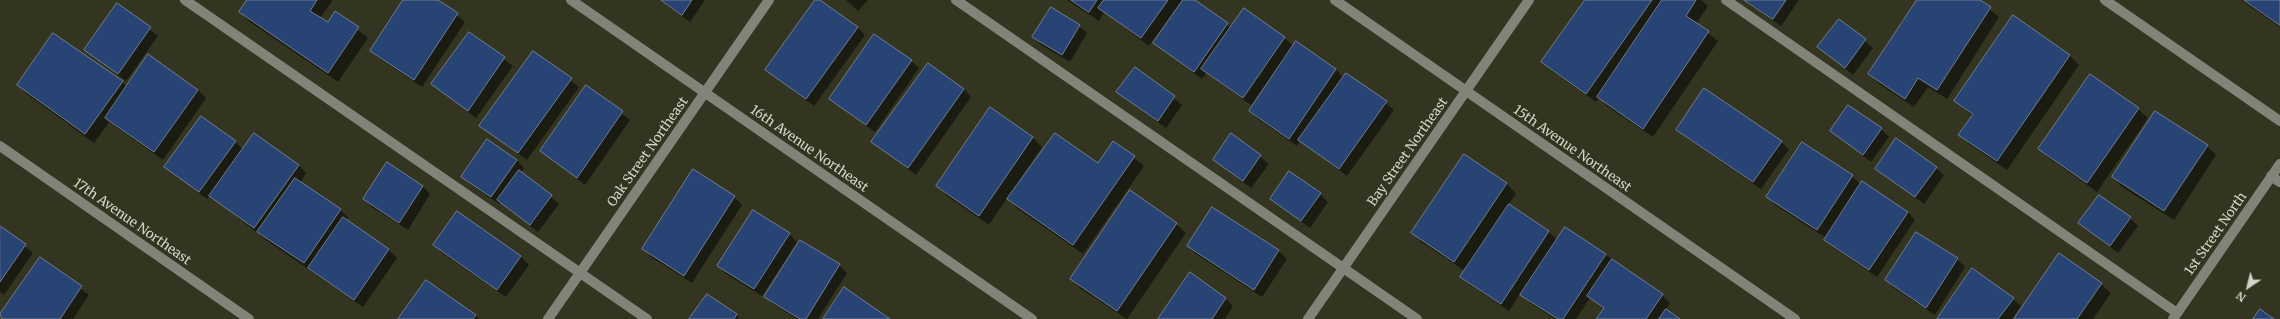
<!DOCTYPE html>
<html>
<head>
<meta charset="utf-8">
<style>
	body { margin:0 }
	#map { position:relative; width:2280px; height:319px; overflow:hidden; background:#333520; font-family:Merriweather,serif }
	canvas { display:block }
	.north { position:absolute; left:2228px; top:267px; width:40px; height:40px; -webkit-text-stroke:3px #333520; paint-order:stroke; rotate:215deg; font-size:11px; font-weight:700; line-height:16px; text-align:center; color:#d2d4c7 }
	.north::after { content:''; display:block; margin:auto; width:14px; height:18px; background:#d2d4c7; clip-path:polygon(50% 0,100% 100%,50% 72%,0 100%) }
</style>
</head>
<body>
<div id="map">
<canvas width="2280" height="319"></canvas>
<div class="north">N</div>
</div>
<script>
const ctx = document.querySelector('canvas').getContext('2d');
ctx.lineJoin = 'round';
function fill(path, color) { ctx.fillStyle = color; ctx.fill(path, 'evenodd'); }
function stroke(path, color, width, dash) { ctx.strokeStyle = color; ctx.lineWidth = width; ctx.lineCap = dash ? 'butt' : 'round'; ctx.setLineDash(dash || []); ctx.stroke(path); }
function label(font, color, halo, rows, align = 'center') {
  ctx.font = font + ' Merriweather,serif'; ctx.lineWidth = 3.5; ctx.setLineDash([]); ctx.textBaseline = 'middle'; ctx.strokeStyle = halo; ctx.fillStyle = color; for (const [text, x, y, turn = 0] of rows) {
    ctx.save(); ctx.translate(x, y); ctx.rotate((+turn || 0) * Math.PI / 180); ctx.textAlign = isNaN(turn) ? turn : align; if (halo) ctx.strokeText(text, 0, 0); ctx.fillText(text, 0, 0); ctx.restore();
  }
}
fill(new Path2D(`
	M249,0H333L320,18L328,24L336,12L368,38L338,82L250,22L240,12Z
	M405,0H437L465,22L422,87L379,58L371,51Z
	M660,0H705L690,22Z
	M816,0L857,27L865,35L814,106L766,70Z
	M846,0H868L858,11Z
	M1067,0H1182L1149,46L1104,12L1099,21Z
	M1183,0H1193L1231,28L1244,10L1285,38L1294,47L1335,69L1344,78L1347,74L1394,110L1347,176L1300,141L1297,146L1258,119L1250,111L1278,69L1277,68L1251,105L1206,73L1202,79L1154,43Z
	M1586,0H1701L1708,6L1696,24L1718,41L1653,137L1608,107L1599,98L1596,102L1552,71L1542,62Z
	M1744,0H1799L1781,26Z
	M1918,0H1978L1999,17L1947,99L1928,87L1914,107L1878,83L1869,74Z
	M2242,0H2280V27L2244,2Z
	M117,5L158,36L126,81L85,50Z
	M1839,20L1873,48L1853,75L1819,47Z
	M1079,26L1087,33L1070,62L1041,45L1033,37Z
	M469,33L513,66L476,118L433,84Z
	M533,52L579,87L527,160L481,126Z
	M2069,55L2079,65L2007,170L1969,144L1960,135L1973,116L1955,101Z
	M149,56L198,90L206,98L163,160L109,122L94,143L27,94L18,85L122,82L127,87Z
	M911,61L919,68L875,132L830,99Z
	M1135,68L1182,105L1166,128L1117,92Z
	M586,87L630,120L585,185L541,150Z
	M964,89L971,97L916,175L872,142Z
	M990,108L1033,138L1042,147L1011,193L1012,194L1098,164L1114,142L1144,166L1083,254L1018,209L1007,198L989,225L947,196L937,186Z
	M2138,109L2148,118L2097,192L2049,158L2039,149Z
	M1881,129L1889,137L1871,162L1831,131Z
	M1677,130L1781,142L1789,149L1761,189L1685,137Z
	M1232,135L1269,164L1251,188L1214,160Z
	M235,141L243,150L299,165L306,173L300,183L340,210L348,217L346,220L389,250L397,258L363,307L266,240L210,195L207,199L166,167Z
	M2207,146L2216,155L2174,220L2122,187L2113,177Z
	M1464,156L1507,184L1516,194L1508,205L1549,232L1557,240L1606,255L1662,295L1670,303L1665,310L1679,319H1597L1604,309L1590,298L1576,319H1555L1529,302L1520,294L1509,311L1469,284L1462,276L1465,271L1421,242L1412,232Z
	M517,160L524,168L521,173L559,204L538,232L501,202L499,204L470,184L462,177Z
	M1936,168L1944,175L1924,204L1876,169Z
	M1852,176L1861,185L1862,182L1908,212L1915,220L1877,277L1833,247L1825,239L1826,238L1775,205L1767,197Z
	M423,186L430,194L408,230L372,207L364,199Z
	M1320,194L1328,202L1310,228L1271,199Z
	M734,197L742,205L692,283L651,257L644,249Z
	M1213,208L1279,251L1287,259L1262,297L1196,254L1188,246Z
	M753,211L789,234L797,242L762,296L726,274L718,266Z
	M457,213L521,257L529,265L506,297L442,253L435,245Z
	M2130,218L2138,226L2118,253L2079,223Z
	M1176,224L1186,233L1127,319L1081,289L1071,279Z
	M0,227L33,253L4,295L0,292Z
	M1916,233L1957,259L1965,267L1935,315L1894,288L1886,280Z
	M2059,255L2101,284L2111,293L2093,319H2015Z
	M40,258L89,295L73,319H3L0,316Z
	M839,265L847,273L818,319H797L773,304L766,297Z
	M1226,299L1233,306L1225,319H1160Z
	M2013,299L2021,306L2012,319H1938Z
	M475,315L479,319H399Z
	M736,315L740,319H690Z`), '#0007');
const building = new Path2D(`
	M247,0H317L310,11L328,22L335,11L359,27L328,73L239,12Z
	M403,0H438L458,13L414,80L370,51Z
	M661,0H692L682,15Z
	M815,0H820L858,27L806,99L765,70Z
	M1071,0H1097L1089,12Z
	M1104,0H1168L1141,38L1098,8Z
	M1183,0H1195L1228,23L1194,72L1153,43Z
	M1585,0H1652L1586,94L1541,62Z
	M1662,0H1696L1686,16L1709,31L1643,129L1597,97Z
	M1744,0H1786L1773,19Z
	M1917,0H1980L1991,7L1937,90L1918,78L1905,99L1868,74Z
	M2244,0H2280V25Z
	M117,3L151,27L118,74L84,50Z
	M1051,7L1080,25L1062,55L1032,37Z
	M1244,8L1285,37L1243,98L1201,69Z
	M2013,15L2070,55L1997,161L1958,135L1973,114L1954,101Z
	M1839,19L1866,39L1845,68L1817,47Z
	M469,32L505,57L468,111L431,84Z
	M53,33L123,81L85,134L17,85Z
	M874,34L912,60L866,125L829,99Z
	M1296,41L1336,69L1289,139L1249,111Z
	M533,51L572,78L518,153L479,126Z
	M148,54L198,90L154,152L105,118Z
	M928,63L964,89L908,168L871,142Z
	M1135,67L1175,96L1158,121L1116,92Z
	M1346,73L1387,101L1339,169L1298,140Z
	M2090,74L2139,108L2087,183L2038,149Z
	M586,85L623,111L577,178L540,151Z
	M1704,88L1782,141L1753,182L1676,130Z
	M1848,105L1882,128L1863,155L1830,131Z
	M990,107L1033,137L979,216L936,186Z
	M2155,111L2208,145L2164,211L2112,177Z
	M201,116L236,141L199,192L164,167Z
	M254,133L299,165L254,228L209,196Z
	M1055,133L1098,163L1113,141L1135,156L1073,245L1007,199Z
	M1231,133L1261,155L1243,181L1213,160Z
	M1896,138L1937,167L1915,197L1875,169Z
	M487,139L517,160L491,197L461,177Z
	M1802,142L1853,175L1817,230L1766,197Z
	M1464,154L1507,183L1454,262L1411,233Z
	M387,162L423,186L399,223L363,199Z
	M693,169L735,196L684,276L642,249Z
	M519,170L552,195L530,225L497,200Z
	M1289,171L1321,193L1301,221L1270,199Z
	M295,178L341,209L304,263L257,232Z
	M1862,181L1908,212L1869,270L1824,240Z
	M1130,190L1177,223L1117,311L1070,279Z
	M2099,195L2131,217L2110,246L2078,223Z
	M1509,204L1549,231L1501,304L1460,277Z
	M1212,207L1279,250L1254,290L1187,246Z
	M753,210L790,233L754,289L717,266Z
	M457,211L521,256L497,290L433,245Z
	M343,217L389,249L354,300L308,268Z
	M0,226L26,244L0,282Z
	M1565,227L1606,254L1563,319H1558L1520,295Z
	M1916,232L1958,258L1926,308L1885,280Z
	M800,240L840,264L806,319H800L764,297Z
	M2059,253L2102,283L2077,319H2014Z
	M40,257L82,286L60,319H2L0,314Z
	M1612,259L1663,294L1646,319H1596L1604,308L1587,296Z
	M1972,268L2014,298L1998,319H1937Z
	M1190,272L1226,298L1212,319H1158Z
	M426,280L476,315L473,319H398Z
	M844,287L890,319H823Z
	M707,294L737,314L734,319H689Z
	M1666,309L1680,319H1659Z
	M2260,309L2274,319H2253Z`);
fill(building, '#284475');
stroke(building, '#717d92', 1);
stroke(new Path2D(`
	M185,0L647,319
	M571,0L1032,319
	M956,0L1417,319
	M1335,0L1795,319
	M1726,0L2177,313
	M2105,0L2280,121
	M0,146L249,319
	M2271,176L2280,182
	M548,319L769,0
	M1308,319L1529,0
	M2173,319L2280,164`), '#828479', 10);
label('13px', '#d2d4c7', '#333520', [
	["16th Avenue Northeast",809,149,35],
	["15th Avenue Northeast",1572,149,35],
	["Oak Street Northeast",648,152,-55],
	["Bay Street Northeast",1408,152,-55],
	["17th Avenue Northeast",132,222,35],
	["1st Street North",2216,234,-55]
]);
</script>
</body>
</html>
